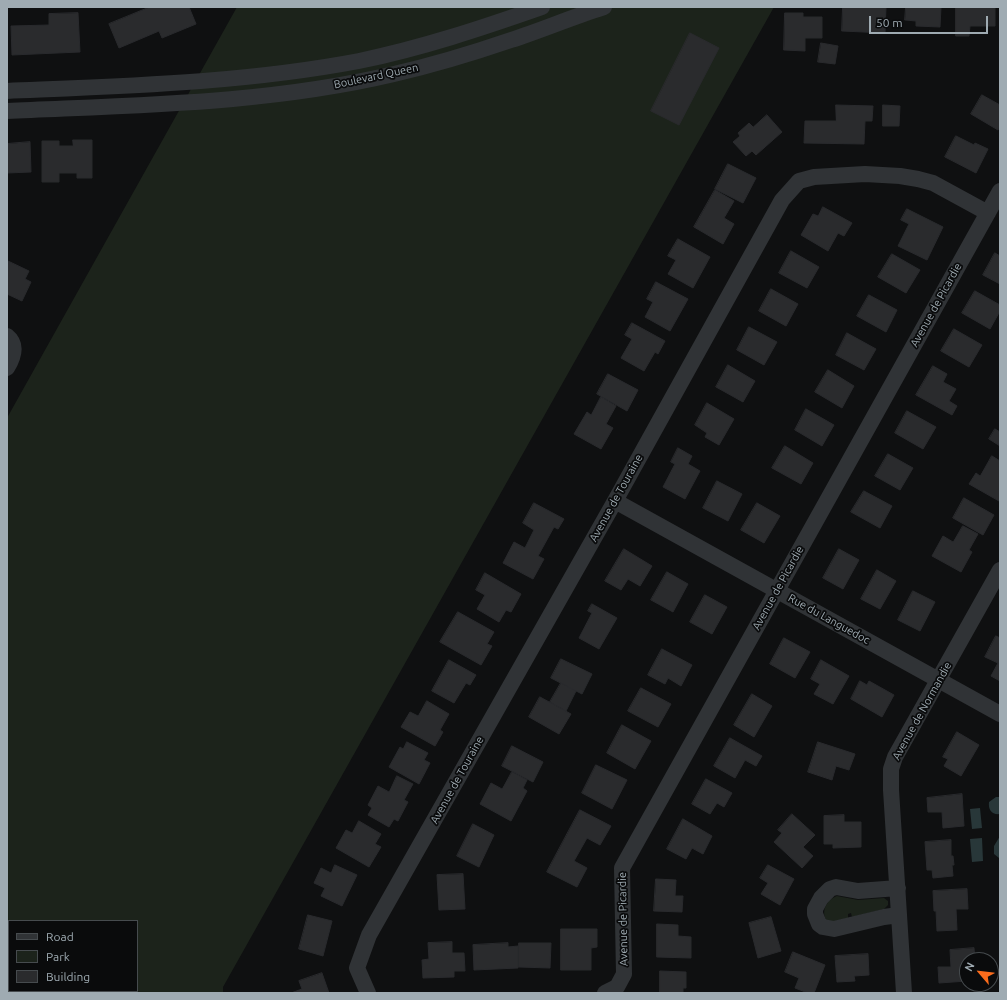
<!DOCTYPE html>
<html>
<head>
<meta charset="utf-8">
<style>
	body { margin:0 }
	#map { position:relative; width:1007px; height:1000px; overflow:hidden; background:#0f1011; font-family:Ubuntu,sans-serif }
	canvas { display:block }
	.frame { position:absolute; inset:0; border:8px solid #9fabb2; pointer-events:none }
	.legend { position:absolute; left:8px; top:920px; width:130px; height:72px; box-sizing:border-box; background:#0a0b0c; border:1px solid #464b4e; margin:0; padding:5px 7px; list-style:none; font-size:12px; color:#9fabb2 }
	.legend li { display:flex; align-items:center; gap:8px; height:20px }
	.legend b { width:20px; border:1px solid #464b4e }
	.north { position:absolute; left:959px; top:952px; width:40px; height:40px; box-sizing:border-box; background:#0a0b0c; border:1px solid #464b4e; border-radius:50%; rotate:298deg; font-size:11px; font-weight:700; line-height:16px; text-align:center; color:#9fabb2 }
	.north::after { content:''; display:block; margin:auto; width:14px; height:18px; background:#fb6c1c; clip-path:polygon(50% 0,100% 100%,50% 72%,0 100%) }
	.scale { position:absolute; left:869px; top:16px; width:119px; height:18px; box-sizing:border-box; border:2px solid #9fabb2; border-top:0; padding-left:5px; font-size:12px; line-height:14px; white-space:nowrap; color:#9fabb2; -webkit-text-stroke:3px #0a0b0c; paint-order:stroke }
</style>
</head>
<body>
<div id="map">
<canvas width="1007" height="1000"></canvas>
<div class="frame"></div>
<ul class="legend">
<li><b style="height:5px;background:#303336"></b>Road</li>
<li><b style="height:11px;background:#1c231b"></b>Park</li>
<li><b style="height:11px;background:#2a2b2d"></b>Building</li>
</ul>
<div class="north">N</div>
<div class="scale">50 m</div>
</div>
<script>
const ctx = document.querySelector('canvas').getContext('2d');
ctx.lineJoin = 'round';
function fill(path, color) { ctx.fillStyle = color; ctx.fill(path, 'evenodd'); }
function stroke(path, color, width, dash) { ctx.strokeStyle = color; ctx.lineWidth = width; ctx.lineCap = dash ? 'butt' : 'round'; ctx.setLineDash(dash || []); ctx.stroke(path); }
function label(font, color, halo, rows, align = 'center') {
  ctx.font = font + ' Ubuntu,sans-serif'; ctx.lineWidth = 3.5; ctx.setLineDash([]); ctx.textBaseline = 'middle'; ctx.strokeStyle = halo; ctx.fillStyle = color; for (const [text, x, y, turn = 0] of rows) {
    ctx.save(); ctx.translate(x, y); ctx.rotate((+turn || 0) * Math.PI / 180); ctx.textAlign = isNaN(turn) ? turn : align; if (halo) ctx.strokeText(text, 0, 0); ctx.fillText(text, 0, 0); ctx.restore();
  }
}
fill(new Path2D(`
	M237,7H774L223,987V993H7V418ZM9,921H137V991H9Z
	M837,896L858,900L884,898L888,901V905L884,909L852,917L851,913L848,914V918L832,922L826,920C821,910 827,900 837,896Z`), '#1c231b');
fill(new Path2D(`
	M996,797H1000V814C992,815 988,810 989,802Z
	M980,808L982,828L972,829L970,809Z
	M1000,836V858H999L994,854V846Z
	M982,838L983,861L972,862L970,839Z`), '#283739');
const building = new Path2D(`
	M150,7H189L196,24L162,38L159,31L119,48L109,24Z
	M843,7H886L885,33L842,31Z
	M906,7H941L940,27L916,26V21L905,20Z
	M956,7H995V26H970L969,36H956Z
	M78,13L80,52L12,55L11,26L49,25V14Z
	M785,13H803V17H822V38H805V51L784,50Z
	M690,33L719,48L679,125L651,111Z
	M821,43L838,46L835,64L818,62Z
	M982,95L1000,105V126L998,130L971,114Z
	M836,105L873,106L872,121H865L864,144L804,143L805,121H836Z
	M883,105L900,106L899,126H883Z
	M767,115L782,132L756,155L752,151L746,156L733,142L740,136L738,133L749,123L753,127Z
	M956,136L974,145L975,143L988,149L976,173L945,157Z
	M73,140H92V178H77V173H59V182H42V141H59V146H73Z
	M30,142L31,172L7,173V144Z
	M728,164L756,178L743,203L715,189Z
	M715,190L734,201L724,218L734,224L723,244L694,227Z
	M823,207L852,223L844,236L838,233L828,251L801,235L813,214L818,216Z
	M907,209L943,227L927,260L898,246L909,224L901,220Z
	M678,239L710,257L693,288L668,274L676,260L668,256Z
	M791,251L819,267L807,288L779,273Z
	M995,253L1000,256V284L983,275Z
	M892,254L920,270L906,293L878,277Z
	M8,261L29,271L25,279L31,282L22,301L7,294Z
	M656,282L688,299L670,331L645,317L653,302L647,299Z
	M771,289L798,304L786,326L759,311Z
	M975,291L1000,305V311L990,329L962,313Z
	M869,295L897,310L886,332L857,316Z
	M632,323L665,341L658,354L655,352L644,371L621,358L632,339L625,335Z
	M749,327L777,342L764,365L737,350Z
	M954,329L982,345L969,367L941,351Z
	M847,333L876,349L864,370L836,355Z
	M728,365L755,381L743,402L716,387Z
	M933,366L947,374L943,382L956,389L949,401L957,406L952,415L916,395Z
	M828,370L854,386L842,408L815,392Z
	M608,374L638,390L627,411L597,394Z
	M601,397L616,406L606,424L613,428L601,449L574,434L587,412L591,415Z
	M707,403L734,419L719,445L705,437L707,433L695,425Z
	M806,409L834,425L822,446L795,430Z
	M907,411L936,427L923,449L895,433Z
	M995,429L1000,432V446L989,439Z
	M785,446L813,463L801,484L772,468Z
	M678,448L692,456L688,464L700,471L685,499L663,487L675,464L671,462Z
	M888,454L913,468L900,490L875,476Z
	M992,456L1000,461V499L999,501L969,484L976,473L980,476Z
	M717,481L742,494L728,521L703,508Z
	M864,491L892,506L880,528L851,512Z
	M964,498L994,515L983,535L953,518Z
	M534,503L564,519L558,529L554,527L538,556L544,559L533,579L503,563L514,542L525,548L534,530L523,523Z
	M757,503L780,516L764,543L741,530Z
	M963,526L978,534L969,550L972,552L961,572L932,556L943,536L953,542Z
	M624,549L652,566L640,586L628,579L621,590L605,581Z
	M839,549L859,560L843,589L823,578Z
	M877,570L896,581L880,609L861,599Z
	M667,572L688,584L673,612L651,600Z
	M485,573L521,594L511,612L506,610L499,622L477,609L485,595L476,590Z
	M913,591L935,602L920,631L898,620Z
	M705,595L727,607L712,634L690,622Z
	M592,604L617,618L599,649L579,638L592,613L588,611Z
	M458,612L494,632L487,644L492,646L481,665L440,642Z
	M996,636L1000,638V681L991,676L998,663L985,657Z
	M784,638L810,652L795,678L770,664Z
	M662,649L692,665L681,686L668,678L665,684L648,675Z
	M561,659L592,674L582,694L551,678Z
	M449,660L476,675L470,685L466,683L454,703L432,691Z
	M821,660L849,676L833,704L814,694L820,684L811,679Z
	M860,681L867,685L869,681L894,695L882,717L851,699Z
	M561,683L576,691L566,711L550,702Z
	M641,688L671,704L658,727L628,711Z
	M752,694L772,706L754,737L734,725Z
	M540,697L571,714L559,734L529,717Z
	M427,701L449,714L440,730L443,732L435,746L401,727L410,712L418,716Z
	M622,725L651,741L635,769L607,753Z
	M957,732L979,745L961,776L944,766L948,759L943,757Z
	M730,738L762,756L756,766L745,760L735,778L714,766Z
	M407,742L428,753L424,760L430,763L419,784L389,767L400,747L403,749Z
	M818,742L855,754L849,770L836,766L832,780L808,772Z
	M512,746L543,762L533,782L502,766Z
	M596,765L627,780L612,809L582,793Z
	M512,772L527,780L523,788L527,791L511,821L480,804L491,783L502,789Z
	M397,776L413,784L404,800L408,802L398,821L394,819L389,827L368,815L372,808L368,805L378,786L389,792Z
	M706,779L732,793L724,807L717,803L710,814L692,804Z
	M962,794L964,826L943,828L942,812H928L927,798Z
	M580,810L611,826L600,845L587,838L574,861L587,868L577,887L547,872Z
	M792,814L815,835L803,847L813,856L802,868L774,842L782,833L778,830Z
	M844,815V822H861V847L833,848V844H824V816Z
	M683,819L712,836L703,854L692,848L686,859L667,849Z
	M359,821L381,834L375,844L381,847L369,867L336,848L346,830L352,833Z
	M473,824L494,835L479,867L457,856Z
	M951,840V856H953L954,865H952L953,876L933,878L932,870H927L925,842Z
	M335,865L357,875L342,906L321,896L325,888L314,883L321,868L331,873Z
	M768,865L794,879L780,905L761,894L768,883L760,878Z
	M463,874L465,909L439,910L437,875Z
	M656,879L676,880L675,896H683L682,912L654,911Z
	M967,889L968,909H956L957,930L937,931L936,911H934L933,891Z
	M308,915L332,921L323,956L299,949Z
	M771,917L781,951L758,958L749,923Z
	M657,924L678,925V936L691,937V958L657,957Z
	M561,929H597V947L591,948V970H561Z
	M452,942V953H464L465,971H454V977L423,978L422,960L429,959L428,943Z
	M508,943V947L518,946V968L474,970L473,945Z
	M519,943H551L550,968L519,967Z
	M974,948L975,960H967V981L939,983L938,967H951L950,950Z
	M793,952L825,965L814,993H808L795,988L799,978L785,972Z
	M868,954L869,975L854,976L855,981L837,982L835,956Z
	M660,971L686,972V988H683V993H660Z
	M322,973L329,993H291L302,989L299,981Z`);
fill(building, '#2a2b2d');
stroke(building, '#292a2d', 1);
stroke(new Path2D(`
	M7,91C125,86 243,83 359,61C422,48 482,28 542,7
	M7,111C136,105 267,104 394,74C433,65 473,53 511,40C542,30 572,17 604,7
	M7,336C18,345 13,358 7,368
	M615,501L1000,714
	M898,888L858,891L836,887L830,889L821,898L815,909V914L819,924L823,927L834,929L884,917L899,915
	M368,993L357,968L369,935L615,501L782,200L799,181L814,177L865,174L900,176L918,179L933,183L988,213
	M605,993L617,987L624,974L622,868L1000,191
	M904,993L891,790V769L895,757L1000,570`), '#303336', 16);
label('11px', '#9fabb2', '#0a0b0c', [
	["Boulevard Queen",376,76,-12],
	["Avenue de Picardie",936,305,-61],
	["Avenue de Touraine",616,498,-61],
	["Avenue de Picardie",778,588,-61],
	["Rue du Languedoc",829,619,29],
	["Avenue de Normandie",922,711,-61],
	["Avenue de Touraine",457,780,-61],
	["Avenue de Picardie",623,919,-91]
]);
</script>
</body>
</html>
